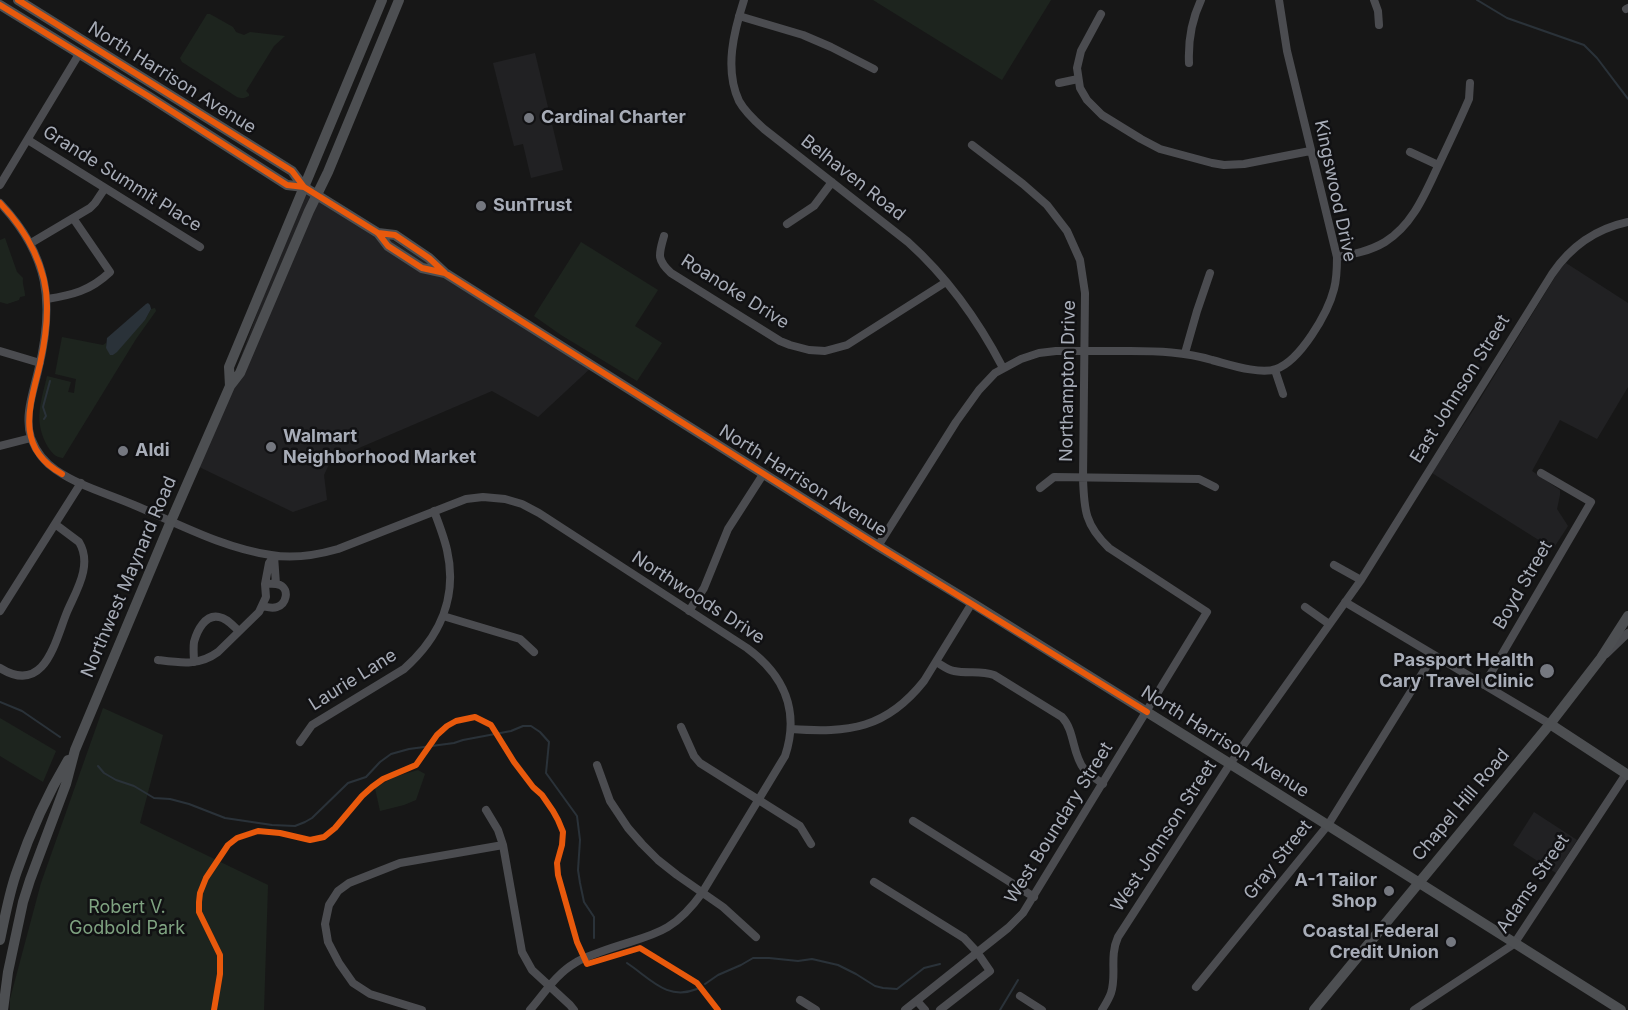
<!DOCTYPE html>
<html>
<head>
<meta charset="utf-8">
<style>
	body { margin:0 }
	canvas { display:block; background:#171717 }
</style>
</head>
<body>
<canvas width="1628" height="1010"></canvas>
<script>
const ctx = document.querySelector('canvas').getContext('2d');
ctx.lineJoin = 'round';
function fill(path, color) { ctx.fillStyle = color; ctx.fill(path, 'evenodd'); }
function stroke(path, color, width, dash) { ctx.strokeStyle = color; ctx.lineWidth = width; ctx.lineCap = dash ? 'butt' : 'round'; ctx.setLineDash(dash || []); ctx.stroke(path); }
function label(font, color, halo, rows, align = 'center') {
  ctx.font = font + ' Inter,sans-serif'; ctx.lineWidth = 5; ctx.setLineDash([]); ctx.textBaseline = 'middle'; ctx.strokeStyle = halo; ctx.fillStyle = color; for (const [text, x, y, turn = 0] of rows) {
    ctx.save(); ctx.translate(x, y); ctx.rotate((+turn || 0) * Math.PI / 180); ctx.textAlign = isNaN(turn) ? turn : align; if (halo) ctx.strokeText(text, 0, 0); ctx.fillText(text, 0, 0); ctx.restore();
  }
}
fill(new Path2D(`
	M535,53L563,170L531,178L523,144L514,146L493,63Z
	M304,187L464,284L593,366L538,417L492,391L331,460L324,475L327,500L293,512L195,465L230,386Z
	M1566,263L1628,303V387L1597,439L1560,420L1532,471L1560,490V495L1557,509L1568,526L1553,549L1432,473L1474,409L1560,269Z
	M1534,812L1577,840L1556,873L1513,845Z`), '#212123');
fill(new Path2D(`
	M873,0H1051L1002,80Z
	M207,14H210L233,27L236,32L244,35L250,32L285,36L274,46L246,91L249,94V96C245,98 242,99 237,97L182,62L180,58Z
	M5,238L17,272L23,278C22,285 25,289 25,296L20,297L19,300L7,304L0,302V240Z
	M581,242L658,290L635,326L662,343L637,381L561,335L534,316Z
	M155,308L156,311L136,339L66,453L63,458C55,457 52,453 48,447C33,421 41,403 47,376L71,382L68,392L74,393L76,379L55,374L62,337L103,345L106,343V348L113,355L145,320L151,309Z
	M103,708L163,735L140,823L268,885L264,1010H10V999L41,883Z
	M0,718L56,751L43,782L0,756Z
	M418,770L425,774L416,800L404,805L380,811L375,788L394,777Z`), '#1d241e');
fill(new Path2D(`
	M148,303L150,305L151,309L145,320L117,352L113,355H110L106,348L107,338L146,304Z`), '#2a3239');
stroke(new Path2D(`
	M1477,0L1507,18L1584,45L1597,58L1628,99
	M44,419L46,416L43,407L50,381
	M0,702L22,711L60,737
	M98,766L104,773L116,780L134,786L154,798L170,799L189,804L225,818L272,825L295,826L305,822L312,818L348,783L366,777L380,762L391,754L409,749L454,743L463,740L511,731L523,726H531L540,732L549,742L546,773L577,816L580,840L578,870L580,883L584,902L594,917V938
	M627,963C651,979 667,1001 697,989
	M705,984L718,975L741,965L753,958H769L798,961L812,959L838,965L856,974L875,986L883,988L897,989L924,968L940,964
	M1000,1010L1018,980`), '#2a3239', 2);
stroke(new Path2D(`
	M744,0C734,31 724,69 739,101C745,112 755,121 764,129L908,242C947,277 979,322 1003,368
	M1374,0L1378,11L1379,25
	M1626,9L1628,8
	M1101,14L1081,51L1077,68L1080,88L1087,100L1102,115L1141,139L1160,149L1212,163L1224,165L1244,164L1310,151
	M739,16L803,35L831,47L874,69
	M1189,63C1188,40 1191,21 1201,0
	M1059,83L1078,79
	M28,140L200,247
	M1410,152L1438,165
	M0,185L79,54
	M0,203C49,255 55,303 38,371C33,393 24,416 31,438C36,451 44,462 56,470C79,486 109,494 134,505C179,524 223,548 271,555C293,559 317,555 338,549L466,499L483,497L505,499L522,504L539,513L747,648C784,675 800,711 785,756L702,893C670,938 648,934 600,952C592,955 582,958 575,963C556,974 544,994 530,1010
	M787,224L814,206L832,182
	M664,236C659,254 656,259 671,273L780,341L790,345L809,350L825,351L847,345L946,282
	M31,243L90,208L95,203L105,188
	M1337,257C1354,254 1370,251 1385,242C1414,224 1426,191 1440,162C1450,141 1460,120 1469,99L1470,83
	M47,299C72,295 90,291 110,272L73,218
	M0,351L40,363
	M1185,353L1197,311L1210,273
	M1275,370L1283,394
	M0,446L31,438
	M1040,488L1054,477L1199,479L1215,487
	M55,524L81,483
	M878,546L956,422L979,390L995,373L1021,359L1039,353L1056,351C1081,351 1106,351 1130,351C1158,351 1185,352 1212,360C1228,364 1260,375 1276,369C1300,361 1328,313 1334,289C1337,278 1337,268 1337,257L1287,51L1279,0
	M274,556L276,584
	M1334,565L1361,580
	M1345,602L1550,724
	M262,606C267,607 272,609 277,607C286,604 290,590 280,585C275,583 270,584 265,584
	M1305,607L1329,624
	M0,611L55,524L79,542C93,565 76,591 67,612C55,641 45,696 0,668
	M689,611L704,588L728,529L764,473
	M443,616L520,639L534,652
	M1606,654L1628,633
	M158,660C181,663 199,666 218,652L259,612L266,597L265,584L269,563L274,556
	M194,662C194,656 193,649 194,642C197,631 205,614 219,617C227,618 233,626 239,631
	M936,662C942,665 947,670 954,671C968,674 980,670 994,675L1062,717C1075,731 1072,754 1084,769C1089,775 1097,779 1103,784
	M1484,685L1591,502L1541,473
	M681,727L694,756L700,763L800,826L811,844
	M791,729C849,733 886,729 924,681L972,603
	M300,742L312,725L404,669C439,638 458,598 447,550C444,537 439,524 434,511
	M597,765L610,801L628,828L642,844L658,860L677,875L723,907L756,937
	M486,810L498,830L503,845L522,952L532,970L570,1005L574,1010
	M913,821L1034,897
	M874,882L964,938L977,952L990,971L940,1010
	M1196,987L1328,825L1433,656
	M1020,996L1042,1010
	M800,1000L816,1010
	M917,1001L925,1010
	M422,1010L370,994L353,983L339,963L328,942L325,924L329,905L338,891L349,883L400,863L503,845
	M905,1010L1008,928L1023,913L1207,612L1109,548C1085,525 1084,510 1083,478L1085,293L1080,260L1067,231L1047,205L1023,184L972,145
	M1102,1010C1105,1005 1109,999 1111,993C1117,975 1109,957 1118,937L1230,764L1361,580L1552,274C1571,246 1595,229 1628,222
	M1414,1010L1514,944L1626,774`), '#4b4c50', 8);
stroke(new Path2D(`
	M18,0L292,171L304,187L378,233L388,246L422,268L445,273
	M0,5L148,96L287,185L304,187
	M378,233L395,235L429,258L445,273L878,546L972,603L1256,780L1621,1010
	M230,386L229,367L382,0
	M1550,724L1628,775
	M0,940C5,917 9,893 17,871C30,833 47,795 68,760
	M3,1010L8,972L23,902L30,880L66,784L75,750L171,521L230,386L240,373L309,211L328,172L399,0
	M1314,1010L1550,724L1601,658L1628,616`), '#4d4f52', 10);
stroke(new Path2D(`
	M18,0L292,171L304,187L378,233L388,246L422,268L445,273
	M0,5L148,96L287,185L304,187
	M0,203C27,231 48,269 47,309C47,328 44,346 40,364C30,406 14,447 62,474
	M378,233L395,235L429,258L445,273L878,546L1147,712
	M214,1010L220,974V955L199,912V902L200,893L206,878L228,845L237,838L258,831L280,833L310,840L324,837L335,828L362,796L372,787L383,779L416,765L437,735L447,726L456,721L475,717L491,725L514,762L533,787L542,795L553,811L558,820L563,832L562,845L557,863L558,875L577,942L587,964L640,948L697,983L718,1010`), '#e8590c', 6);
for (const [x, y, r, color] of [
	[529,118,6,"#757880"],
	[481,206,6,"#757880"],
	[271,447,6,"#757880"],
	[123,451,6,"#757880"],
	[1547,671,8,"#757880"],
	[1389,891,6,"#757880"],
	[1451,942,6,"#757880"]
]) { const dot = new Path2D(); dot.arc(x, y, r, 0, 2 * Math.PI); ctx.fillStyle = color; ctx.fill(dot); stroke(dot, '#111113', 2); }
label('18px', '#a8adb8', '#111113', [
	["North Harrison Avenue",172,78,32],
	["Belhaven Road",853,178,38],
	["Grande Summit Place",122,179,32],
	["Kingswood Drive",1335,191,78],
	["Roanoke Drive",735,292,32],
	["Northampton Drive",1068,381,-89],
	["East Johnson Street",1460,389,-58],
	["North Harrison Avenue",803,481,32],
	["Northwest Maynard Road",129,577,-67],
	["Boyd Street",1523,585,-60],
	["Northwoods Drive",698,598,33],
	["Laurie Lane",353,680,-32],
	["North Harrison Avenue",1225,742,32],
	["Chapel Hill Road",1461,805,-50],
	["West Boundary Street",1059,823,-58],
	["West Johnson Street",1164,836,-57],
	["Gray Street",1278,860,-51],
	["Adams Street",1533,884,-56]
]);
label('bold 18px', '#a8adb8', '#111113', [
	["Cardinal Charter",541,118],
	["SunTrust",493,206],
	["Walmart",283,437],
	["Neighborhood Market",283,458],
	["Aldi",135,451],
	["Passport Health",1534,661,"right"],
	["Cary Travel Clinic",1534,682,"right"],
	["A-1 Tailor",1377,881,"right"],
	["Shop",1377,902,"right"],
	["Coastal Federal",1439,932,"right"],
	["Credit Union",1439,953,"right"]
], 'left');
label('18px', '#7fa381', '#111113', [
	["Robert V.",127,908],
	["Godbold Park",127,929]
]);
</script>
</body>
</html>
